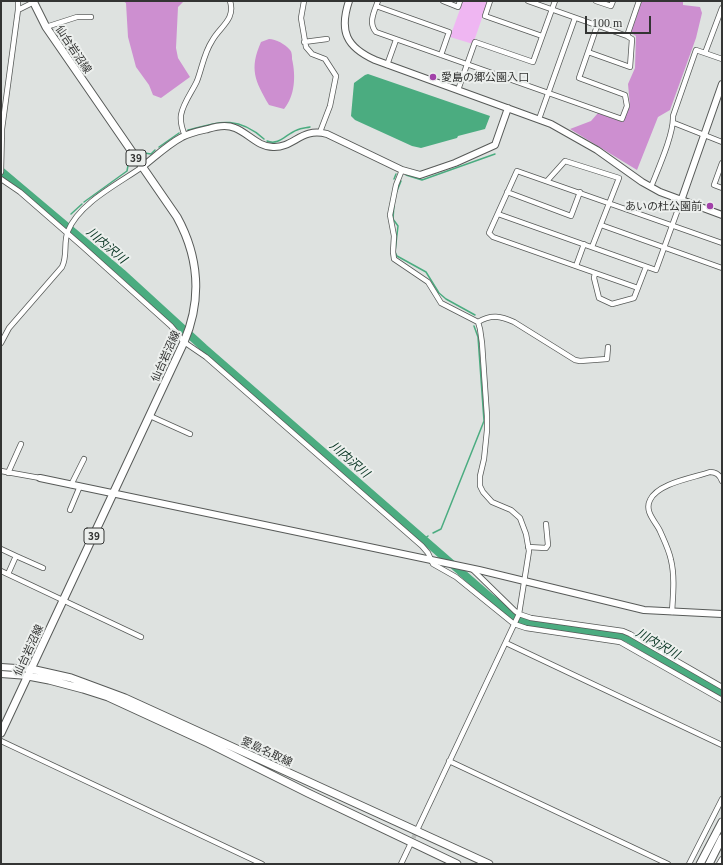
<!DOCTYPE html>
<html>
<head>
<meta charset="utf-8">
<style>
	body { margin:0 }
	#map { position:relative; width:723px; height:865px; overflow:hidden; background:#dee2e0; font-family:Georgia,serif }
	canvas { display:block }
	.frame { position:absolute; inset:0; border:2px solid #333433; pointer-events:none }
	.scale { position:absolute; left:585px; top:16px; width:66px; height:18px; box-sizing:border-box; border:2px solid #333433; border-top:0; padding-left:5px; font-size:12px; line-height:14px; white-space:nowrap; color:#333433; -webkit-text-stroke:3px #ecefed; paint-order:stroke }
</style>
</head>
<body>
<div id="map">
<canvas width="723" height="865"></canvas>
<div class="frame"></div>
<div class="scale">100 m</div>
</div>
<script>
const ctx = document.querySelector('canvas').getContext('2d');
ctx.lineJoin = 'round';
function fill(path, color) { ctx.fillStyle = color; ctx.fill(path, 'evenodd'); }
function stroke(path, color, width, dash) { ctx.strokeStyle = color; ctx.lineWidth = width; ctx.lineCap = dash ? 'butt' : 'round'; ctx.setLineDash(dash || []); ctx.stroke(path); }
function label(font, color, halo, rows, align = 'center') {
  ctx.font = font + ' Georgia,"Noto Sans JP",serif'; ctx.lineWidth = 4; ctx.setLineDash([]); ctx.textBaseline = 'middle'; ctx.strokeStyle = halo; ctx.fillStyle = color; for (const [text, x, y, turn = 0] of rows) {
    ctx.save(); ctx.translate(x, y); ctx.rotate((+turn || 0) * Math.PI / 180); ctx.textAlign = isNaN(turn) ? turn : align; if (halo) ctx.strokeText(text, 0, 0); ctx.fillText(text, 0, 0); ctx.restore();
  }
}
fill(new Path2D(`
	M463,1H488L473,44L450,37Z`), '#efb6f2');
fill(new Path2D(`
	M123,1H184L178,7L176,48L178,58L190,77L161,98L153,95L149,85L136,67L128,37L126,3Z
	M642,1H683V5L700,7L702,13L696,38L670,110L658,117L637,170L570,129L591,121L598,113L623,122L630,106L628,84L635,68L636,36L631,33Z
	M269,39C276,39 285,44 290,50C292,52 292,56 292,59C296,76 295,96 284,109L269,105C255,81 249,69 261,42Z`), '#cd8fd0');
fill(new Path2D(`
	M368,74L490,116L485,129L458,136L457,138L421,148L412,146L355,120L351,116L354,83L365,75Z`), '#4bac80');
stroke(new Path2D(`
	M188,130C219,122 237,115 264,139
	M267,141C279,146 286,134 297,130C301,128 306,128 310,127
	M159,147L179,133
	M138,152L151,154L155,150
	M406,175L422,180L495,154
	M394,179L396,174
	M397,191L401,181
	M84,202L127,171L129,160L127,157
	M394,204L393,219L398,226L395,252L397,256L426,272L439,293L446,299L475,315
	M71,214L82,204
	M66,225L67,223
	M433,533L441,529L484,421L478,337L474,326
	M424,539L428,536`), '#4bac80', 1.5);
stroke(new Path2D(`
	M1,171L122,273L204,348L491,598L520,621L627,638L722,694`), '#4bac80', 8);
stroke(new Path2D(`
	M411,844L417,829`), '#bcbfbd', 4.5, [4.5, 2]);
const minor = new Path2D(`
	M304,1L301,18L306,47L312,54L325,59L336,76L330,106L320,132
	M378,1C374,12 368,23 376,32L622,119L627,106L625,95L579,78L597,26
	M443,1L458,7L460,1
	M490,1L485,16L542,36
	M528,1L627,36
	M596,1L611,6L613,1
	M376,6L449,32L441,55
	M18,10V1
	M46,27L77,17H91
	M304,42L327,39
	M588,52L630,67L632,39L627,36L639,1
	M705,53L722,8
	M387,65L396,40
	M458,90L475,42L533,62L555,1
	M539,119L575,18
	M674,123L722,142
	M185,136C182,129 180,123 181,115C183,103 192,92 197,81C202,68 204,53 212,41C219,27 236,20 230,1
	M722,163L714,185L722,188
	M402,170L396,185L390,215L394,236L393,252L394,259L428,282L441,303L478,322L480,329L482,343L487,416V430L484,459L480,476V486L483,492L492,502L511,510L520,518L526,534L529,551L519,614L418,828
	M1,172L2,129L18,10L34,2
	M1,179L20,192L82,246L171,326L184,342L206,357L422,546L428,553L433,564L456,577L514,624L526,628L620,642L722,700
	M547,181L565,161L619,178L592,247
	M651,187C658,169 674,134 673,116L696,50L722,59
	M507,192L571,216L580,192
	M498,214L656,270L681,201
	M601,225L722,268
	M576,266L584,244
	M595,273L594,278L599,298L612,304L634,298L646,267
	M638,288L493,237L489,233L517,171L722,243
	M478,322C491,314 501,316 514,322L575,360L580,361L607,359L608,347
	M1,343L9,328L62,267C68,255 63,242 68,231C79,203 118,184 142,167
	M150,416L190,434
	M1,471L40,478
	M8,473L21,444
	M71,485L84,459
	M70,510L80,486
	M528,547L546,548L548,545L546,524
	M1,549L16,556L8,574
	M16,556L43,568
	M472,569L515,611L519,614L531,618L623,631L630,634L722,687
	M1,571L141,637
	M672,612C673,595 675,577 671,560C669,550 664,540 660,531C656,522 644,512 650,500C658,483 693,478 710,472C716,472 720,475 722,481
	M506,643L722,745
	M1,741L262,864
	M449,761L668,864
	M401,864L410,845
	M689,864L722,799
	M719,864L722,859`);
const tertiary = new Path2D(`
	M349,1C339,31 346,47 375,60L551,124L597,150L642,182L660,192L722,215
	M142,167C155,157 167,145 182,137C189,133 199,131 208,129C217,126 226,124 235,128C248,133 258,147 273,147C294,148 301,127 327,134L402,170L420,175L455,163L495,145L508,108
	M681,201L722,84
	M40,478L479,570L644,610L722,614
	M1,667L31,669
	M1,674L28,676`);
const secondary = new Path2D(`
	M31,669L71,678L125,698L489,864
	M28,676L49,680L83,689L108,697L208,743L308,793L457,864
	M700,864L722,822
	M709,864L722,838`);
const primary = new Path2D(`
	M1,733L184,342C202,300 199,257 177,217L46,27L33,1`);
stroke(minor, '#575a58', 6);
stroke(tertiary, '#575a58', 8);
stroke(secondary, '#575a58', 9);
stroke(primary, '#575a58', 9);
stroke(minor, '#fff', 4.5);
stroke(tertiary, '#fff', 6);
stroke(secondary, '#fff', 7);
stroke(primary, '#fff', 7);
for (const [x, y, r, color] of [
	[433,77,4,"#a241a9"],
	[710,206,4,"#a241a9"]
]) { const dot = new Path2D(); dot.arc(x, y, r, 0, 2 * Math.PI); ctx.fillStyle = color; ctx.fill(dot); stroke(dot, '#ecefed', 1.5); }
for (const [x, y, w] of [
	[136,158,20],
	[94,536,20]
]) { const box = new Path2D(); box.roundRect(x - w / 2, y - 8, w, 16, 3); ctx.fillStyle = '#ecefed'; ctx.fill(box); stroke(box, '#333433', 1); }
label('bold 10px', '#333433', null, [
	["39",136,158],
	["39",94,536]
]);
label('11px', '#333433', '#ecefed', [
	["仙台岩沼線",74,49,56],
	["仙台岩沼線",165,356,-66],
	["仙台岩沼線",28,650,-65],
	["愛島名取線",267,751,25]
]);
label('11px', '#333433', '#ecefed', [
	["愛島の郷公園入口",441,77],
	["あいの杜公園前",702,206,"right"]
], 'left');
label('italic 12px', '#053220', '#ecefed', [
	["川内沢川",107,245,40],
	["川内沢川",350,459,41],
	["川内沢川",658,643,30]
]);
</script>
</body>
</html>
